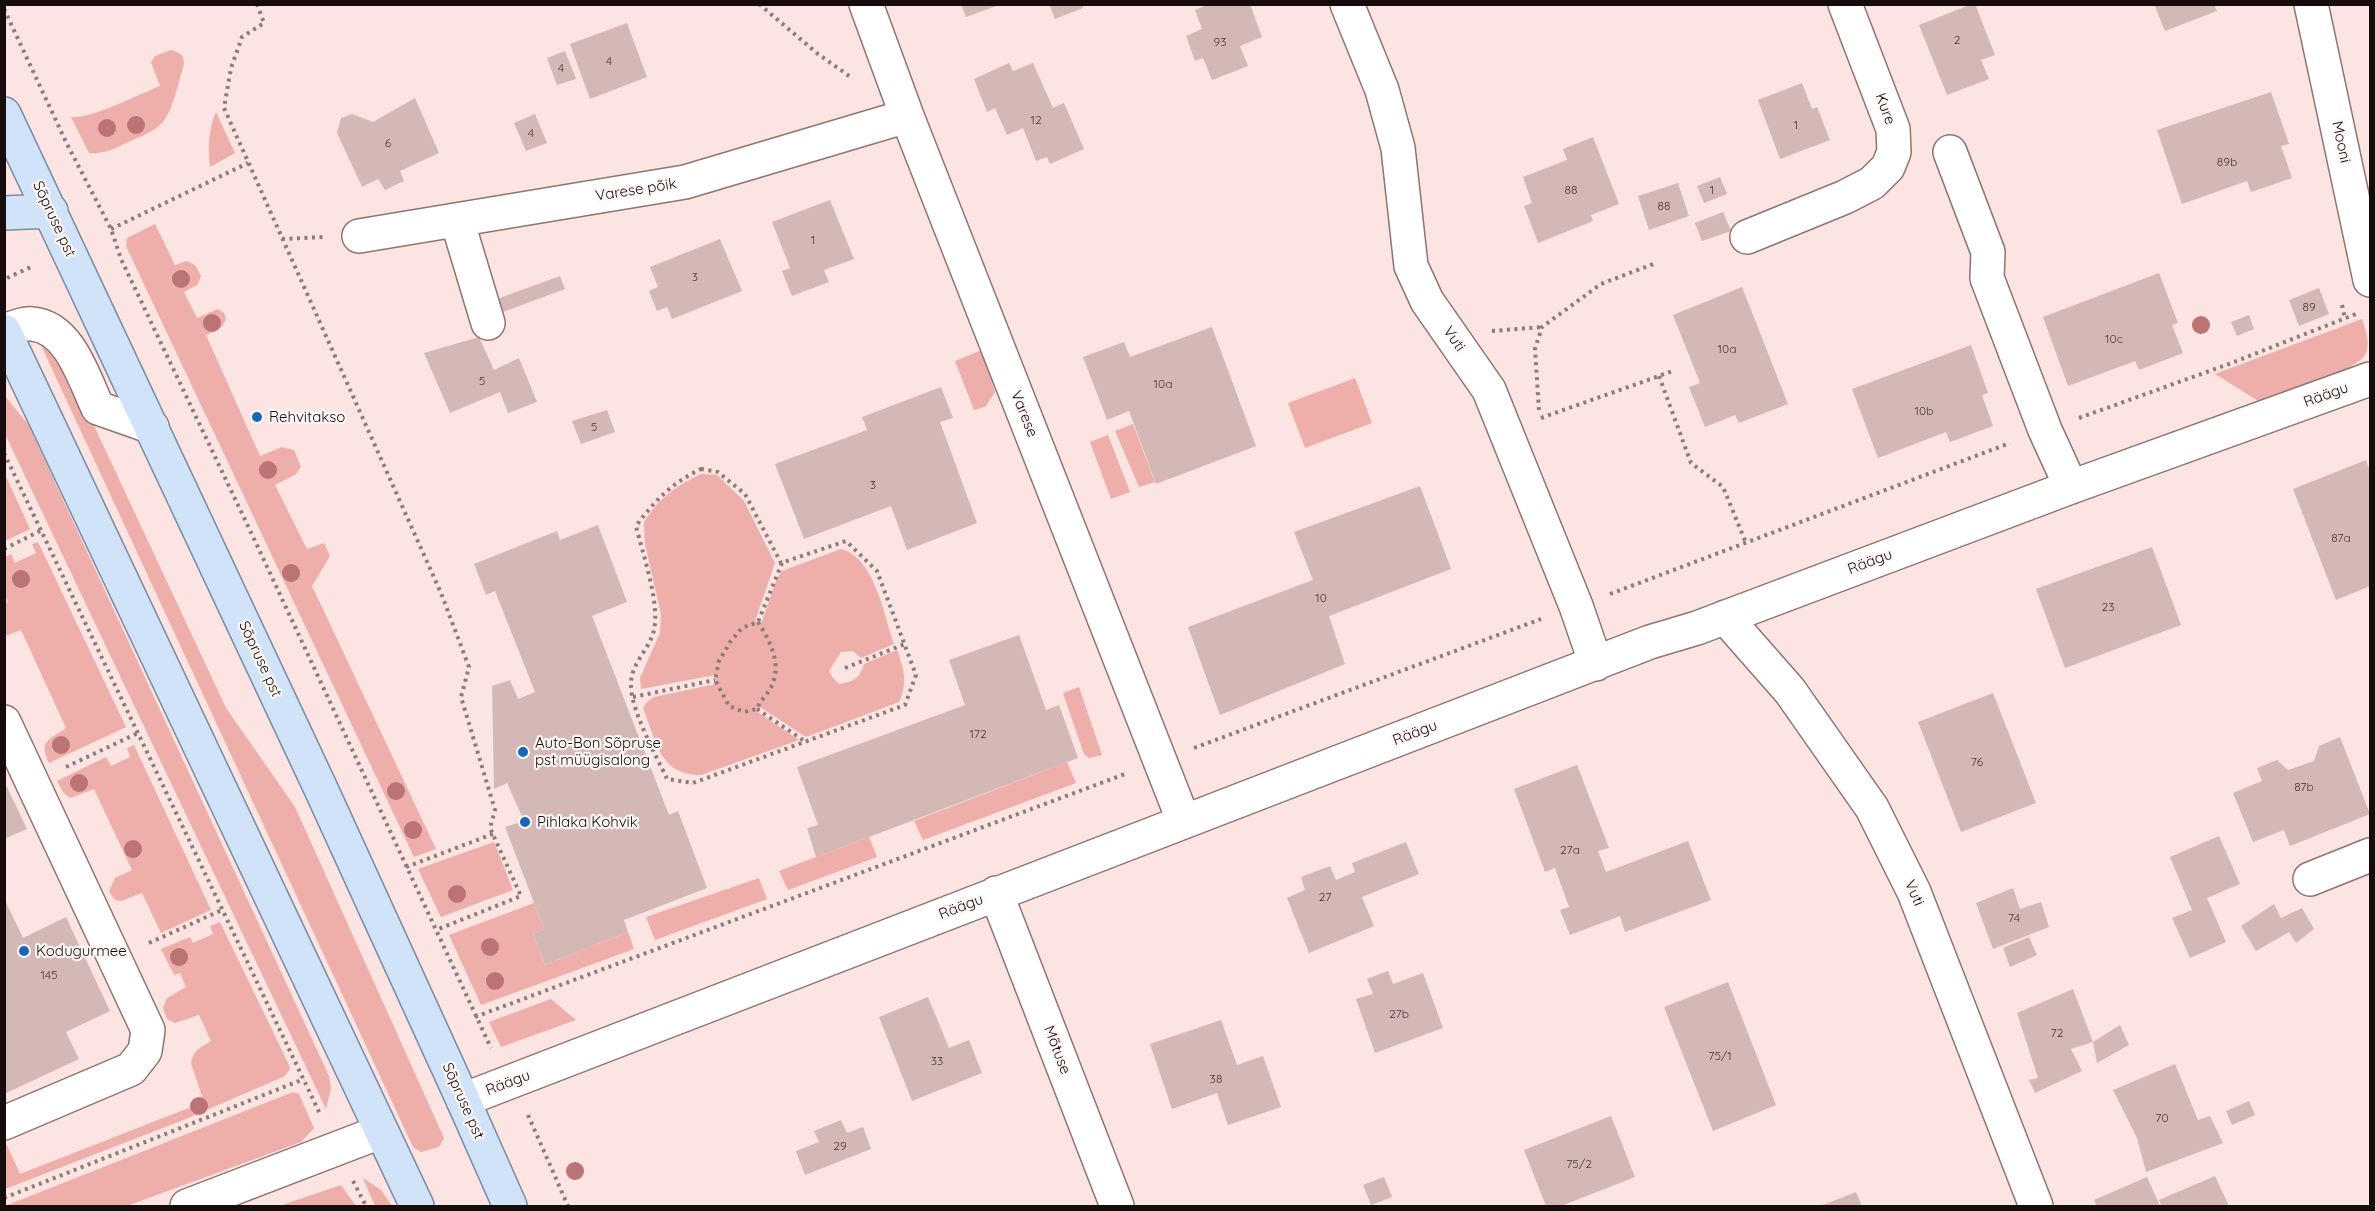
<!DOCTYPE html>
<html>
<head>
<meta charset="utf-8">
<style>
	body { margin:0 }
	#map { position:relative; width:2375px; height:1211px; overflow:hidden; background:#fce4e2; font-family:Quicksand,sans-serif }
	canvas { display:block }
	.frame { position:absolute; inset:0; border:6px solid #150c0b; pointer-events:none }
</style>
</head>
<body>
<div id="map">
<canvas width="2375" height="1211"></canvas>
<div class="frame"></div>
</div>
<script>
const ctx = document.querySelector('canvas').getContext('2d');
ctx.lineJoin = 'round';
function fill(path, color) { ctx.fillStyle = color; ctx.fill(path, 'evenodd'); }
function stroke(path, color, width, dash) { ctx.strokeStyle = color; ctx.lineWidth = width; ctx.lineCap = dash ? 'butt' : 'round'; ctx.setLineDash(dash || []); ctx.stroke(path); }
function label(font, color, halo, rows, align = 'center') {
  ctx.font = font + ' Quicksand,sans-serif'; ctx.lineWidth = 4.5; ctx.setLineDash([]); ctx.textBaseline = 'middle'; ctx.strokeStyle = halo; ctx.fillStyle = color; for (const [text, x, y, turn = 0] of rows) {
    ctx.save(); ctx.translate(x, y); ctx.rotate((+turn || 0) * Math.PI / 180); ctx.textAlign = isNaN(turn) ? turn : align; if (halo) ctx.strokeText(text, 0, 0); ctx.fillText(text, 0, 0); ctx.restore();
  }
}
fill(new Path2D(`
	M171,50C179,52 184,54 184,64C178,82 174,110 161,124C152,133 139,137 128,142C114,149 104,154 89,153L71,117C89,120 140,94 160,86L151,62L155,56Z
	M216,112L235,153L210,167C208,147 208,131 216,112Z
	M155,224L175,265L187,261L195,265L201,276L197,285L184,292L197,318L218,309L224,313L226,319L222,327L206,335L260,456L282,447L294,450L301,467L296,474L275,485L307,549L324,543L330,556L312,586L436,849L414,857L126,246L127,238Z
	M2362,319C2366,330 2371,344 2365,355C2354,372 2281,394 2260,402L2215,374Z
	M39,341L49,345L68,370L226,708L295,807L444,1138L439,1147L421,1152L413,1147Z
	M982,350L995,392L985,407L974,410L955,361Z
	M1355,378L1372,423L1305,448L1288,403Z
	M4,395L28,424L329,1076L331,1088L326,1109L5,434Z
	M1133,424L1155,482L1139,487L1115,431Z
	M1108,435L1130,492L1111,499L1090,442Z
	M5,474L30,529L5,541H4Z
	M701,474L717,475L744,501L775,563L755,621L761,624L777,578L782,571L841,549C874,557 884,615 894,644L861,658L853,651L841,652L829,671L833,678L839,684C854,682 860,678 864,664L897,650C904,669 908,683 899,702L806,737L760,707L756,711L799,740L701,775C659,775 657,742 643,708L647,702L654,697L716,684L715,675L641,689L640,678L660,633L661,614L645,544L644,522C658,499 677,485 701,474Z
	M38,542L126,727L49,763C38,740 50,740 66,728L21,630L5,636V604L8,602L5,595V557L11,554L15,563L36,553L32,544Z
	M1079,687L1102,755L1089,758L1084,754L1063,693Z
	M134,745L211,910L161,933L142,893L121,901L115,900L109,891L115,878L132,870L94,789L70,798L63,792L57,781L106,757L111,766L130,757L127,748Z
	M1067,762L1076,783L923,840L914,821Z
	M869,837L877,857L788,890L779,871Z
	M494,842L513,890L441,917L418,869Z
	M759,878L767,899L655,940L646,917Z
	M534,903L544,929L533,934L545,965L628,932L634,949L481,1005L449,935Z
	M220,922L289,1065L290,1069L285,1076L186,1119L5,1189V1146L7,1145L20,1174L204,1102L191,1063C193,1050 201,1047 211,1041L199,1015L175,1023L167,1019L163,1008L167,998L186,987L180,973L174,975L161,949L190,937L193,943L213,934L210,926Z
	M551,999L576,1020L501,1047L489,1022Z
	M293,1092L299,1094L314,1128L301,1142L127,1206H5Z
	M363,1178L381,1190L392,1206H375Z
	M341,1185L356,1206H279Z`), '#eeaea9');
fill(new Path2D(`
	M961,4H999V5L966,17Z
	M1049,4H1082L1083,8L1055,19Z
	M1209,4H1250L1262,37L1240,46L1248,66L1212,80L1203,58L1195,61L1186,36L1202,29L1195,10Z
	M1972,4H1975L1995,55L1981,60L1989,79L1947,95L1919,25Z
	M2154,4H2214L2217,11L2165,31Z
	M627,23L647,77L590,99L570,44Z
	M565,51L576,79L557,85L547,58Z
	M1009,63L1013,71L1033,63L1053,108L1064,103L1084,149L1050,164L1047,157L1036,161L1023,128L1007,135L995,108L987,112L974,79Z
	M1802,83L1812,109L1817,107L1830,140L1780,159L1758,100Z
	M2271,92L2289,144L2281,146L2292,178L2251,192L2247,181L2182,204L2157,130Z
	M415,98L439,153L400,171L404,181L385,190L378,179L362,187L337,133L341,118L352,114L373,122Z
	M535,114L547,143L526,151L514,123Z
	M1593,137L1619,204L1591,215L1593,221L1538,243L1524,206L1532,203L1523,177L1567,160L1563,149Z
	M1720,177L1727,194L1704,203L1697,186Z
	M1678,183L1689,216L1649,230L1638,196Z
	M830,200L854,259L824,270L829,282L792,296L782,271L790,268L772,222Z
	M1723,212L1731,231L1702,241L1695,223Z
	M720,239L742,291L672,319L667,307L657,311L649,291L658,287L650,267Z
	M2159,273L2178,323L2172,325L2183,353L2139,370L2135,361L2068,386L2043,317Z
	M560,276L565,289L503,312L497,299Z
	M1742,287L1788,404L1739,423L1735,415L1705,427L1689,387L1700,383L1673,315Z
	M2319,288L2329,314L2299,326L2289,300Z
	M2249,315L2254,329L2237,336L2231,322Z
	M1212,327L1256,446L1156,484L1129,411L1107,420L1083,357L1124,342L1130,357Z
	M479,337L494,370L519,358L537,402L508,413L500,392L450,413L424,353Z
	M1971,345L1988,393L1982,395L1993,426L1950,442L1946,432L1878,458L1852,389Z
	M941,387L953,418L940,422L977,523L907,550L891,506L804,539L775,464L867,430L862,417Z
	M607,410L615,432L581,444L572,421Z
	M2366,460L2370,471V586L2336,600L2293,489Z
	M1420,486L1451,569L1329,616L1345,664L1220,715L1188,627L1313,580L1294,532Z
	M598,525L627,602L592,616L669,815L678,811L707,888L624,920L628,932L545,965L533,934L544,929L505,827L524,821L507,783L494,789L492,686L510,680L518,699L535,692L495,591L486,595L474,564L557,531L560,540Z
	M2152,547L2181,625L2065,668L2036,589Z
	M1019,635L1046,710L1059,705L1078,758L816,857L807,828L818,825L797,767L965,705L949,660Z
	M1993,693L2036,803L1961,832L1918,722Z
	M2340,737L2370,814L2290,846L2284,830L2253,842L2233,793L2262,781L2257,768L2277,760L2288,770L2314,761L2319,746Z
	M1577,765L1609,848L1598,851L1606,872L1688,841L1711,900L1625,932L1620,916L1570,935L1560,910L1569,907L1555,868L1545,872L1514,789Z
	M4,781L27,829L4,839Z
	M2219,836L2240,884L2207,898L2226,942L2190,958L2172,918L2192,910L2170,857Z
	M1406,842L1419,874L1362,897L1374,926L1309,953L1287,898L1305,890L1301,877L1330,866L1336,880L1355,872L1352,863Z
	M2013,888L2020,909L2041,902L2049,927L1993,949L1976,903Z
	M4,898L23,938L66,917L110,1011L66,1032L79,1059L4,1094Z
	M2274,904L2281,918L2302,908L2314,929L2296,943L2289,932L2256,951L2241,926Z
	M2029,937L2037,955L2010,967L2003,948Z
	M1388,971L1393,984L1423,973L1443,1028L1375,1053L1356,999L1373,994L1367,979Z
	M1728,982L1776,1105L1713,1131L1664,1007Z
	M2073,989L2093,1042L2120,1025L2129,1045L2097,1063L2093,1042L2071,1049L2082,1071L2035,1093L2029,1080L2038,1078L2017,1013Z
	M928,997L949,1048L969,1040L982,1073L912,1101L879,1017Z
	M1221,1020L1237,1065L1263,1056L1281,1107L1228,1125L1217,1093L1172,1109L1150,1044Z
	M2175,1064L2198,1120L2210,1116L2223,1143L2146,1172L2137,1138L2113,1090Z
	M2249,1101L2255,1115L2232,1125L2226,1111Z
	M1611,1116L1635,1177L1561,1206H1546L1524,1150Z
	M841,1120L847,1133L863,1127L871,1149L805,1175L796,1151L819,1142L814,1131Z
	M2215,1176L2229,1206H2161L2159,1200Z
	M1384,1177L1392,1197L1371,1205L1363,1185Z
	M2147,1177L2160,1206H2097L2094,1200Z
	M1856,1192L1862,1206H1820Z`), '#d4b8b5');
const minor = new Path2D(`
	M866,4L907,116L1184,822
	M1347,4L1382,90L1398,148L1411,266L1427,301L1489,390L1576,606L1596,664
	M2311,4L2370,280
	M1950,152L1988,252L1987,278L2045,430L2071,487
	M457,220L488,323
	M359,236L685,182L907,116
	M1747,237L1845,197L1872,183L1888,167L1894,152L1893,129L1845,4
	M4,331C13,328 23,323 32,324C70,327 84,379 98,408L152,427
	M1725,617L1790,691L1872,808L1914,892L2036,1206
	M4,722L148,1030L145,1051L131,1069L4,1123
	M2310,879L2370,855
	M996,893L1117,1206
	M463,1100L1650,642L1697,628L2071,487L2370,379
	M187,1206L380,1132`);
const major = new Path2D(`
	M4,114L321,789L463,1100L510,1206
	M4,213L51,211
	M4,331L417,1206`);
stroke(minor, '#8e7472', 36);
stroke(major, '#7a8ca3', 36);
stroke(new Path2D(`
	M257,4L264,23L242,37L231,68L224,108L441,593L469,667L461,697L495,810L490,828L521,896L436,930
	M759,4L818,54L852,78
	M4,9L66,142L111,229L121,259L256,543L491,1048
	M111,229L248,163
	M282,239L323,237
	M7,278L33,266
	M2342,305L2345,319
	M1492,331L1542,327
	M1659,376L1691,463L1723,487L1746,543
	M1539,410L1535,349L1542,327L1601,284L1656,263
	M1541,418L1673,371
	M2079,418L2229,364L2356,314
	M4,453L321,1116
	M701,469L718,472L745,494L781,563L846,541L877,571L916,675L905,705L693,783L667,779C656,755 630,709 631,684C631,663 650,649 654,630C660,603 643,555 636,526C655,500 672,483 701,469Z
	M4,549L42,530
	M1610,594L2010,443
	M758,622C771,642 783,667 770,689C766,696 760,701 757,709L744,712L729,706L715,680L719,661L730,642L742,628L758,622L782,563
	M845,668L905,644
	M633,697L715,680
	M757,709L806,742
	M1194,748L1541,619
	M66,767L138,733
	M406,867L493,834
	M149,943L222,910
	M475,1017L1125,774
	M528,1115L568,1206
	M353,1181L366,1206
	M4,1198L304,1079`), '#8b7b79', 4, [3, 4.5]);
stroke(minor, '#fff', 33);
stroke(major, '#d0e3f9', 33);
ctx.fillStyle = '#bc7375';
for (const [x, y] of [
	[136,125],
	[107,128],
	[181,279],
	[212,323],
	[2201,325],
	[268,470],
	[291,573],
	[21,579],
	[61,745],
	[79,783],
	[396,791],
	[413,830],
	[133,849],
	[457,894],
	[490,947],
	[179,957],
	[495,981],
	[199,1106],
	[575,1171]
]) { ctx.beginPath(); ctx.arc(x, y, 9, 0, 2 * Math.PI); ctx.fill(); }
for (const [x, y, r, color] of [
	[257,417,6,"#1668b6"],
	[523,752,6,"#1668b6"],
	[525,822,6,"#1668b6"],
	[24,951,6,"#1668b6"]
]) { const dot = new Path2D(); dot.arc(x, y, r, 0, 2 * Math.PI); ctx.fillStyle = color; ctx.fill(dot); stroke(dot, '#fcf6f5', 2); }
label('12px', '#453736', null, [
	["2",1957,40],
	["93",1220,42],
	["4",609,61],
	["4",561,68],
	["12",1036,120],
	["1",1796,125],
	["4",531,133],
	["6",388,143],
	["89b",2227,162],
	["88",1571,190],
	["1",1712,190],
	["88",1664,206],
	["1",813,240],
	["3",695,277],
	["89",2309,307],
	["10c",2114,339],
	["10a",1727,349],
	["5",482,381],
	["10a",1163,384],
	["10b",1924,411],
	["5",594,427],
	["3",873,485],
	["87a",2341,538],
	["10",1321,598],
	["23",2108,607],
	["172",978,734],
	["76",1977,762],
	["87b",2304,787],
	["27a",1570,850],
	["27",1325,897],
	["74",2014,918],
	["145",49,975],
	["27b",1399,1014],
	["72",2057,1033],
	["75/1",1720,1056],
	["33",937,1061],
	["38",1216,1079],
	["70",2162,1118],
	["29",840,1146],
	["75/2",1579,1164]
]);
label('15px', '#150c0b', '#fcf6f5', [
	["Kure",1885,109,70],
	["Mooni",2341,142,78],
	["Varese põik",636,190,-9],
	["Sõpruse pst",54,219,65],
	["Vuti",1454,339,55],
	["Räägu",2326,395,-20],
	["Varese",1024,414,68],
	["Räägu",1870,562,-21],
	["Sõpruse pst",260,659,65],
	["Räägu",1415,733,-21],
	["Vuti",1914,893,66],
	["Räägu",961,907,-21],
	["Mõtuse",1057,1050,69],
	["Räägu",508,1083,-21],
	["Sõpruse pst",463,1101,66]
]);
label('15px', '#150c0b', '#fcf6f5', [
	["Rehvitakso",269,417],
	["Auto-Bon Sõpruse",535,743],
	["pst müügisalong",535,760],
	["Pihlaka Kohvik",537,822],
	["Kodugurmee",36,951]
], 'left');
</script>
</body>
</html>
